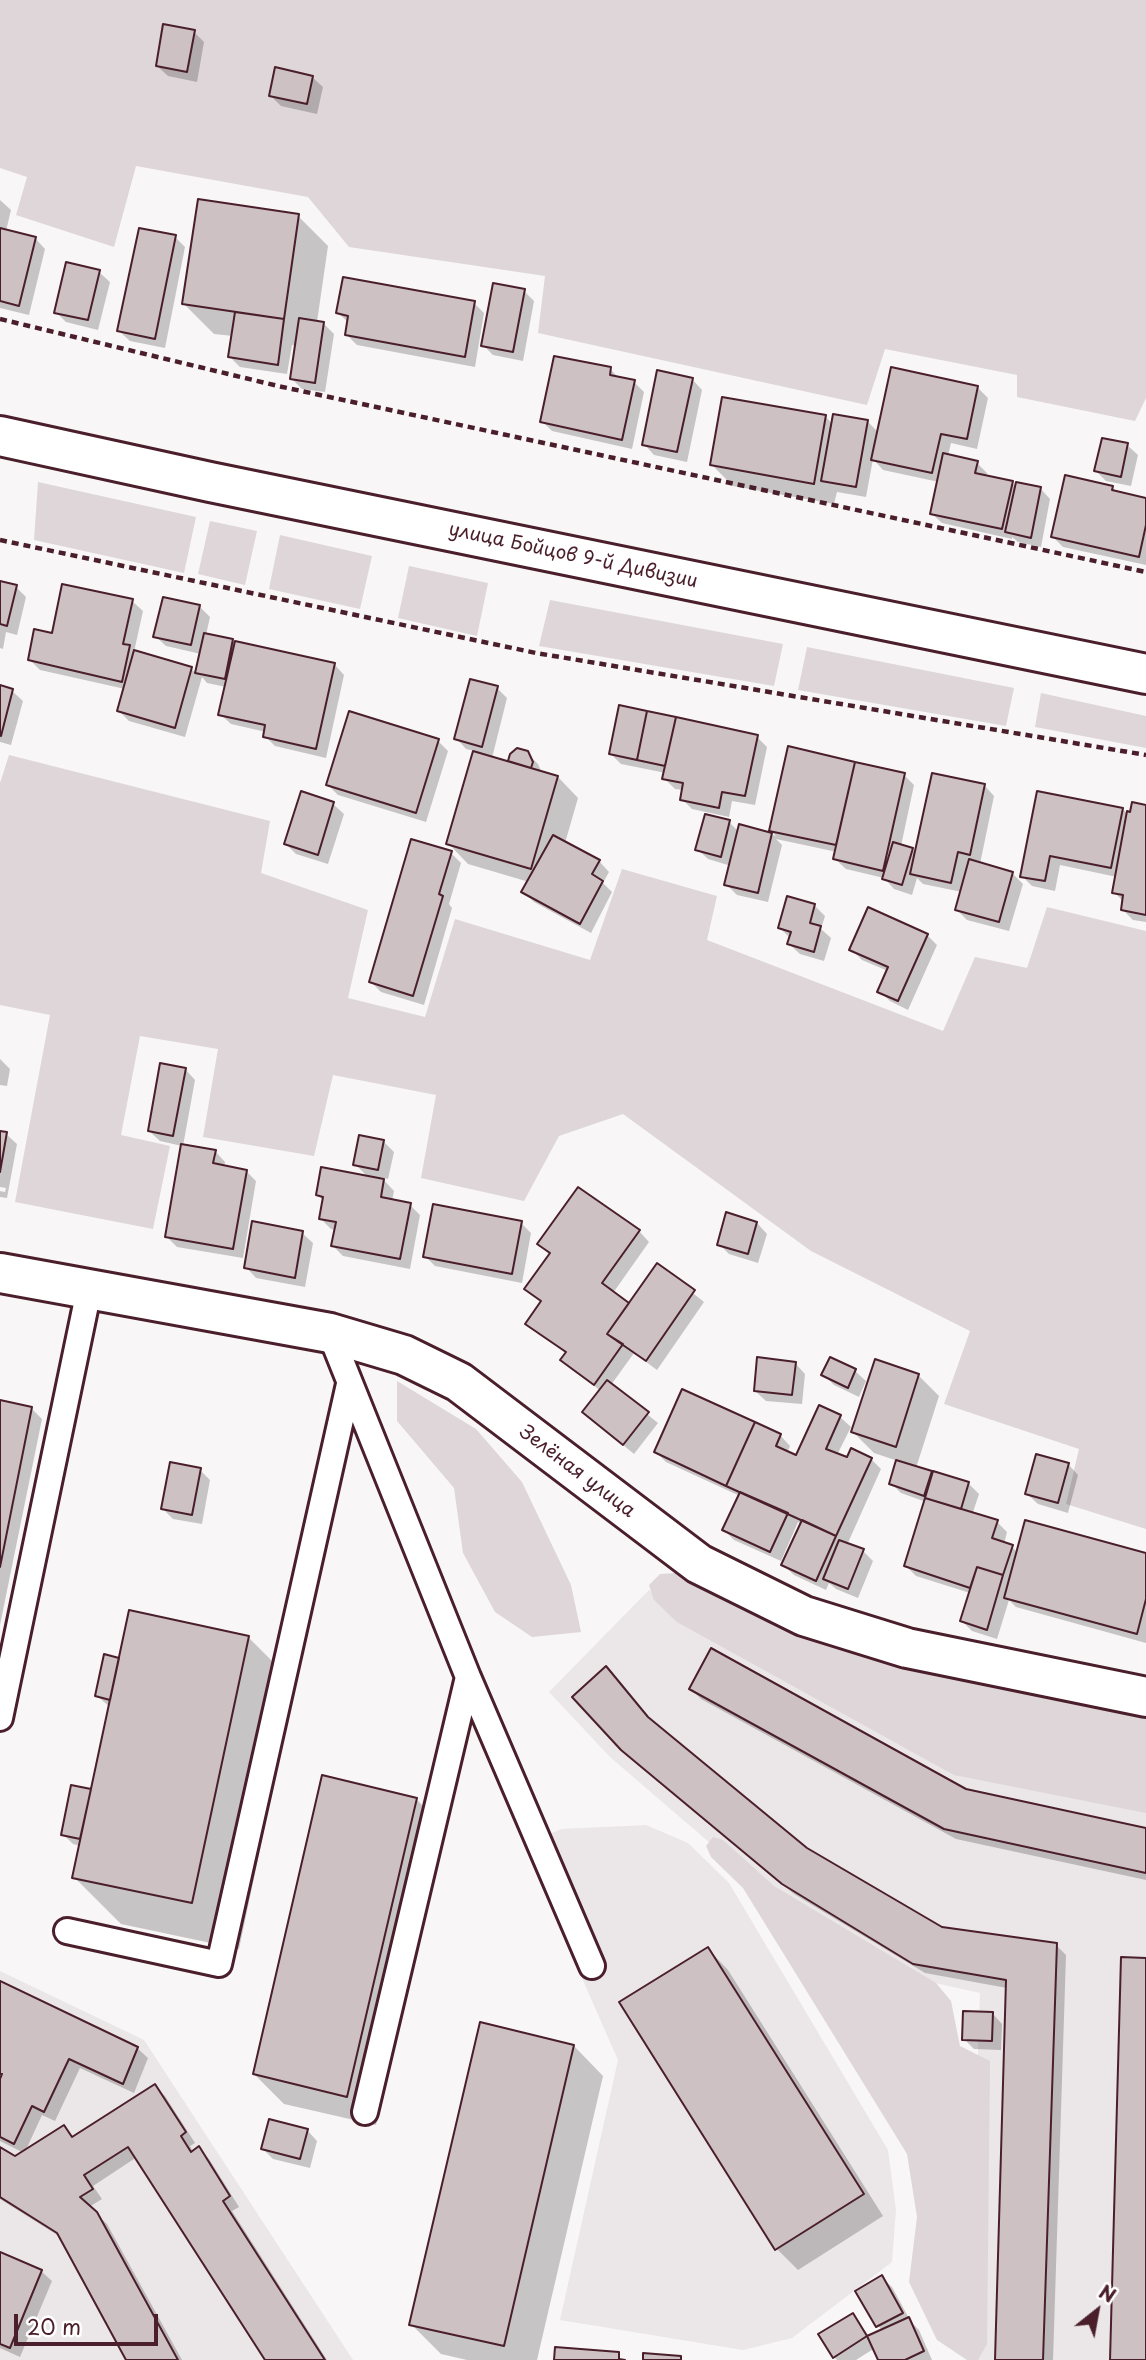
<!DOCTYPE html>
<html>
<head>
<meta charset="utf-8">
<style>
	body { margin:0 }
	#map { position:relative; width:1146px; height:2360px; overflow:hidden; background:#f8f6f7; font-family:"Playpen Sans",sans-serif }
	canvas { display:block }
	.north { position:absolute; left:1062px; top:2276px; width:70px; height:70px; -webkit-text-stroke:5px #fff; paint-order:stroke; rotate:31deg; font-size:19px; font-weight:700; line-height:28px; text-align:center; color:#4a1f2b }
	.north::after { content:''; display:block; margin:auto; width:24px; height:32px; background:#4a1f2b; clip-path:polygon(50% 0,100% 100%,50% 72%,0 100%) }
	.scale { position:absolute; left:14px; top:2314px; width:144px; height:32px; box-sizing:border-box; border:4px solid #4a1f2b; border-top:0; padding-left:9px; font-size:21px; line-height:24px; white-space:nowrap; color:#4a1f2b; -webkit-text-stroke:5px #fff; paint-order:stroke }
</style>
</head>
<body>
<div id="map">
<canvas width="1146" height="2360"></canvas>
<div class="north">N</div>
<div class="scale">20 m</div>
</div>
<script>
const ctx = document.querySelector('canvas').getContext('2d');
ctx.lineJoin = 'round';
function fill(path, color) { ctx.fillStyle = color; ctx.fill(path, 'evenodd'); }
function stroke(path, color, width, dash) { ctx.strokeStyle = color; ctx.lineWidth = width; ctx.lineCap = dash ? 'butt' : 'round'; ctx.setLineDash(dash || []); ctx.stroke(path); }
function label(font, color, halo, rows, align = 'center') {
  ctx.font = font + ' "Playpen Sans",sans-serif'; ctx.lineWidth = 7; ctx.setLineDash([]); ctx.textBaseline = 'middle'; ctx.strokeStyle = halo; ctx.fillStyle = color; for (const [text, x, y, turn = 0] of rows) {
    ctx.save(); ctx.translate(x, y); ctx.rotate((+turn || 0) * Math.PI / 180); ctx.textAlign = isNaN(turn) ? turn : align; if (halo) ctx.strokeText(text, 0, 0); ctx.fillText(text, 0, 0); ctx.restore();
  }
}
fill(new Path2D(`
	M649,1590L973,1766L1146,1804V2360H967L980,1993L890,1973L774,1898L610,1757L549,1692Z
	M646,1825L688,1843L729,1883L888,2150L896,2210L892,2262L792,2338L743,2350L560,2320L618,2060L523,1844L562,1829Z
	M0,1971L144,2040L353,2360H0Z`), '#ebe6e8');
fill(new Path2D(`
	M0,0H1146V398L1135,421L1017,397V375L885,349L867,405L538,333L545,276L349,247L308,197L136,166L114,247L16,215L27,177L0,168Z
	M38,482L196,517L184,573L34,540Z
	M210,521L257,531L245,585L198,574Z
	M280,535L372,556L360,609L269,589Z
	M409,566L488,583L477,636L398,618Z
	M550,600L783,644L774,686L539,646Z
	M807,647L1014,688L1006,726L798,690Z
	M1041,693L1146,716V748L1035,727Z
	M9,755L270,821L261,873L368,910L348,998L425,1017L455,919L590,960L622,869L717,896L707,940L943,1031L975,957L1027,968L1047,907L1146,931V1529L1066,1504L1079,1449L944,1404L970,1331L811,1251L623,1114L559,1136L524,1201L421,1178L436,1095L333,1075L314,1156L203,1137L218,1049L140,1036L121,1135L170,1146L153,1229L15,1202L50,1015L0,1005V783Z
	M397,1381L476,1429L522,1482L571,1585L581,1632L532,1637L495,1612L463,1553L454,1488L397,1421Z
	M676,1573L767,1621L875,1660L1146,1719V1813L954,1775L677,1622L654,1600L649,1585L660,1574Z
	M713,1837L723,1840L774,1886L936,1983L951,2001L960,2046L990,2061L987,2344L978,2360H967L937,2340L909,2282L917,2217L907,2154L743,1888L711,1857L706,1846Z`), '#ded6d9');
fill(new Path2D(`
	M194,32L204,42L197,82L168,76L157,66Z
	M312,77L323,87L317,114L281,106L271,96Z
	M0,200L11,210L6,231L35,238L45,249L29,315L0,308Z
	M298,216L328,246L317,322L323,323L334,334L325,392L302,389L292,379L297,346L292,345L287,374L240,367L230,357L233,336L214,334L184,304Z
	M175,237L185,247L165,348L130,341L119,331Z
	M99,272L110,282L98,330L66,322L56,312Z
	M524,291L534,301L523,361L493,355L483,345Z
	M474,303L484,313L475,367L357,345L347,335L349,323L338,313Z
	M610,369L620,379L634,382L644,392L632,449L552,431L542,421Z
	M692,379L702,390L687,462L654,455L644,444Z
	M977,387L988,398L977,449L951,443L948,456L977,463L987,473L986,477L1012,483L1016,487L1040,488L1050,499L1041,547L1018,542L1012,537V539L942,523L931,513L939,482L883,470L873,459L866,497L837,492L834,504L733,486L712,465L826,417L833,425L868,422L879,433Z
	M1127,445L1138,455L1131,486L1106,481L1096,471Z
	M1112,487L1119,494L1146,500V565L1063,547L1053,537Z
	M0,583L16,587L26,597L17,635L6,632L3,649L0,648Z
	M132,601L143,611L134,652L191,669L197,674L201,654L166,646L155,636L200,607L210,617L206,635L334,664L344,675L326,758L275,746L265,736L266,732L231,724L220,714L226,687L207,683L202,677L185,737L129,721L119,711L125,689L40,670L30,660L53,635Z
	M0,687L12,691L23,701L11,745L0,742Z
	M497,688L507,698L492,758L509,763L511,755L527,753L538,764L542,773L558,777L578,798L565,843L599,861L609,872L603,883L612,892L591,933L534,902L524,892L529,882L468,864L448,843L475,751L466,749L456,738Z
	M757,737L767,747L755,805L732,801L729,817L692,809L682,799L684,790L675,789L664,778L666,773L621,764L610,753Z
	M438,741L448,751L426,822L338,795L328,785Z
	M789,749L904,775L914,785L901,846L912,849L917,854L984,785L994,796L980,864L1012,873L1023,884L1009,931L967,920L957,910L962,892L923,884L917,878L912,895L894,889L884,878L846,869L835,859L837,852L776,839L782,845L768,902L737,895L726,884L731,866L708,859L697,849L729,822L739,832L740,826L776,836L770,830Z
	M1038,793L1123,809L1128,815L1146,807V922L1133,920L1123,910L1124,902L1114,892L1117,877L1060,865L1055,891L1032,886L1022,876Z
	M333,804L344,814L328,864L296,854L286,844Z
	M451,853L461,863L449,904L452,908L424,1005L381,992L371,982Z
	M788,898L815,906L825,916L821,929L831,938L824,961L800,954L789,944L791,939L780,928Z
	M927,935L937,945L908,1010L890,1001L879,991L888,971L862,960L851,949Z
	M0,1059L10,1069L7,1086L0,1085Z
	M185,1069L195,1080L183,1146L215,1151L225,1162L224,1167L246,1171L256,1181L243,1258L177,1247L167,1237L182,1146L160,1141L149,1131Z
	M0,1133L6,1134L17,1144L7,1198L0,1197V1191L5,1192L6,1188L0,1187Z
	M383,1141L394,1152L388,1179L381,1177L394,1191L392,1201L410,1205L420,1215L410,1269L343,1256L333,1246L336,1230L331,1229L321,1219L324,1201L318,1195L369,1178L355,1164Z
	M521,1223L531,1233L522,1283L435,1266L425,1256Z
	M757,1223L767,1234L758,1263L729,1254L719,1244Z
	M639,1231L649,1242L613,1293L630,1305L658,1265L704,1302L657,1370L634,1353L611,1385L658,1423L634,1454L595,1422L601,1391L572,1370L562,1360L567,1354L538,1334L528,1324L542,1303L527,1289L550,1255L539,1244Z
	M302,1233L313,1243L305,1287L256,1278L246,1267Z
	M830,1359L855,1371L866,1381L859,1397L834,1385L824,1375Z
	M795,1363L805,1374L802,1404L766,1401L755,1391Z
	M918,1375L939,1396L916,1468L968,1483L979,1494L972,1515L997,1522L1007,1532L1004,1544L1012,1547L1018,1553L1146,1555V1643L1016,1607L1009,1600L997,1639L972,1631L962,1621L970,1593L916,1576L906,1566L926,1502L901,1493L891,1483L898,1461L874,1453L853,1432Z
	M0,1402L31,1408L42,1419L0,1625Z
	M819,1407L840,1417L851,1427L837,1455L848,1460L871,1459L881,1469L847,1545L863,1551L873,1561L858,1598L836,1589L829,1583L826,1590L794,1575L783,1565L802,1524L798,1522L781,1561L734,1540L724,1530L740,1496L666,1462L656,1452L780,1435L790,1446L787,1453L797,1457Z
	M1068,1464L1078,1475L1068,1513L1038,1504L1027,1494Z
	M200,1470L210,1480L202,1524L173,1519L163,1509Z
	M248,1637L295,1684L239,1949L121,1924L74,1877L80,1846L73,1844L63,1834L92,1792L110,1707L97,1696L120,1660Z
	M691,1689L965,1791L1146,1830V1880L956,1839L701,1699Z
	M653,1724L806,1849L942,1929L1056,1945L1066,1955L1053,2360H997L1007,1988L925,1973L794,1894L634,1760Z
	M416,1799L446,1829L376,2125L284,2104L254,2074Z
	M708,1949L728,1970L883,2216L798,2270L777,2249L622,2003Z
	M0,1982L137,2048L148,2058L134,2093L80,2068L55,2121L42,2115L25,2152L64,2127L74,2137L155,2086L165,2096L195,2143L190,2146L193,2152L198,2148L209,2159L239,2207L232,2211L327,2360H267L137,2157L93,2186L102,2199L89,2207L107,2224L182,2360H128L62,2238L0,2199V2149L15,2158L24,2153L0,2141V2083L2,2079L0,2078Z
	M992,2013L1002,2024L1001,2050L974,2049L964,2039Z
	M574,2046L603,2076L537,2360H467L441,2354L411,2324Z
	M307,2130L317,2141L310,2168L273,2159L263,2149Z
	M0,2254L41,2271L52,2281L20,2357L0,2348Z
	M881,2277L892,2287L911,2322L919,2330L932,2360H880L875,2348L856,2360H837L834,2357L853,2316L870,2337L882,2331L857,2291Z`), '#0003');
const building = new Path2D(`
	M163,24L195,30L187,72L156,66Z
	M275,67L313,76L307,104L269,96Z
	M198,199L299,214L284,319L182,304Z
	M0,228L36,237L19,306L0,301Z
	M139,228L176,235L155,339L117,331Z
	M66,262L100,270L88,320L54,313Z
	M343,277L475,301L465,357L345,335L348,316L336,313Z
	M493,283L525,289L513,352L481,346Z
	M235,312L284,319L278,365L228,357Z
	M299,318L324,322L315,383L290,379Z
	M554,356L611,367L610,375L635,380L622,440L540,422Z
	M891,367L978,386L967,439L941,434L932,473L871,460Z
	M657,370L693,378L677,452L642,445Z
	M722,397L826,415L814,484L710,465Z
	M833,414L868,420L856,487L821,481Z
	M1102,438L1128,443L1121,477L1094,471Z
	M943,453L978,461L975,473L1013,481L1002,529L930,514Z
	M1065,475L1113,486L1112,490L1146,498V525L1139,557L1051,537Z
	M1016,482L1041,487L1031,538L1005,532Z
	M0,581L17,585L7,626L0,624Z
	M62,584L133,599L123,644L130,645L122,682L28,660L34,629L52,633Z
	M163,597L200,605L191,645L153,637Z
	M204,633L233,639L225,679L195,673Z
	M235,641L335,663L316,749L263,737L265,725L218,715Z
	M134,650L192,667L175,728L117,711Z
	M470,679L498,686L482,747L454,739Z
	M0,685L13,689L1,736L0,735Z
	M619,705L647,711L637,760L609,754Z
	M349,711L439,739L416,813L326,785Z
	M647,711L676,717L665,766L637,760Z
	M676,717L758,735L745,796L722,792L719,808L680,800L683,783L662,779Z
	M788,746L855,762L836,845L769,831Z
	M517,748L528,751L533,762L531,768L508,761L510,754Z
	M473,751L558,776L531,869L446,844Z
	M855,762L905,773L883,871L833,859Z
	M932,773L985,784L970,855L958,852L951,883L910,874Z
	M301,791L334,802L318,855L284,844Z
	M1037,791L1123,808L1111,868L1050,856L1045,881L1020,877Z
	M1132,802L1146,805V915L1121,910L1123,895L1112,893L1127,811L1130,812Z
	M705,814L730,820L721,857L695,850Z
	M739,824L772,833L758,893L724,885Z
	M553,835L600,860L592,874L603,881L580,924L521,892Z
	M411,839L452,851L439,894L443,896L413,996L369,982Z
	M893,842L913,848L902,885L882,879Z
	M969,859L1013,872L999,922L955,910Z
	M787,896L815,904L810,923L821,926L814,952L787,944L791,932L778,928Z
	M868,907L928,934L898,1001L877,992L888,967L849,950Z
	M160,1063L186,1068L173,1136L148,1131Z
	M0,1131L7,1132L0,1172Z
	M359,1135L384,1140L378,1170L353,1165Z
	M181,1144L216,1150L213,1163L247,1170L233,1249L165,1237Z
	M321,1167L384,1179L381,1197L411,1203L400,1259L331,1246L336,1222L319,1219L323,1197L316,1195Z
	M578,1187L640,1230L602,1283L629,1303L607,1334L623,1344L594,1385L560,1360L566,1352L525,1324L541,1301L524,1289L550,1253L537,1244Z
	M433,1204L522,1221L512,1274L423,1257Z
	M726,1212L757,1222L748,1254L717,1245Z
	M252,1221L303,1231L295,1278L244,1268Z
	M657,1263L695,1290L646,1361L607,1334Z
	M757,1357L796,1362L792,1395L754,1391Z
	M830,1357L856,1369L848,1388L821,1375Z
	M875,1359L919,1374L896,1447L851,1432Z
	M607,1380L649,1412L623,1445L582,1412Z
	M682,1389L755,1422L726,1486L654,1452Z
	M0,1400L32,1407L0,1567Z
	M819,1405L841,1415L826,1449L847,1457L851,1448L872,1458L836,1536L726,1486L755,1422L781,1434L776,1446L796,1455Z
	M1036,1454L1069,1463L1058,1503L1025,1494Z
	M896,1460L932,1471L924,1496L889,1484Z
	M170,1462L201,1468L192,1515L161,1509Z
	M933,1471L969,1482L961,1509L925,1498Z
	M740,1492L788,1513L770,1552L722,1530Z
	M925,1498L998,1520L992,1538L1013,1545L1003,1575L977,1567L970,1588L904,1566Z
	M802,1520L836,1536L816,1581L781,1565Z
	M1025,1520L1146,1553V1599L1137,1634L1004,1598Z
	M839,1540L864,1549L848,1589L823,1579Z
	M977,1567L1003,1575L987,1630L960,1621Z
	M129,1610L249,1636L192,1903L72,1878Z
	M711,1648L966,1789L1146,1828V1873L944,1829L689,1689Z
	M104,1654L119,1658L110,1700L95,1696Z
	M606,1666L648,1717L807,1848L942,1927L1057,1943L1043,2360H995L1006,1980L913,1964L782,1884L621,1750L572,1697Z
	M322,1775L417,1798L347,2097L253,2074Z
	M71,1785L91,1789L80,1839L61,1835Z
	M708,1947L864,2194L775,2250L619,2002Z
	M1121,1957L1146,1958V2360H1110Z
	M0,1981L138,2047L123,2084L69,2059L44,2112L32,2106L14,2144L0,2137V2079L2,2074H0Z
	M963,2011L993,2012L992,2041L962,2040Z
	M480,2022L574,2045L504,2346L409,2325Z
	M155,2084L186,2132L181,2136L191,2152L199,2146L230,2196L223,2201L325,2360H265L128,2147L84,2175L93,2189L80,2197L97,2212L178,2360H126L57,2233L0,2197V2147L15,2156L64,2125L72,2137Z
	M269,2119L308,2129L300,2159L261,2149Z
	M0,2252L42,2270L10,2348L0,2344Z
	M882,2275L903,2313L876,2327L855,2291Z
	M853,2313L867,2336L833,2358L818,2334Z
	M909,2317L924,2351L905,2360H878L867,2336Z
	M555,2347L619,2352V2359L625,2360H554Z
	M643,2353L681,2356V2360H643Z`);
fill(building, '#cdc1c4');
stroke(building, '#4a1f2b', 2);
const service = new Path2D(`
	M330,1333L468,1677L592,1966
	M0,1718L89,1290
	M67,1931L219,1964L349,1384
	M365,2112L468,1677`);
const minor = new Path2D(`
	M0,1273L330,1333L404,1355L459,1382L699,1564L804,1616L907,1648L1146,1697`);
const tertiary = new Path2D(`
	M0,436L210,482L1146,674`);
stroke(service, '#4a1f2b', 30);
stroke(minor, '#4a1f2b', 44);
stroke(tertiary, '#4a1f2b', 44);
stroke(new Path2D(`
	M0,319L278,386L1146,572
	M0,540L536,653L1146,755`), '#4a1f2b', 4.5, [7, 5]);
stroke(service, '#fff', 24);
stroke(minor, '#fff', 38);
stroke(tertiary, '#fff', 38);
label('19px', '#4a1f2b', '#fff', [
	["улица Бойцов 9-й Дивизии",573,556,12],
	["Зелёная улица",577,1472,37]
]);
</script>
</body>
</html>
